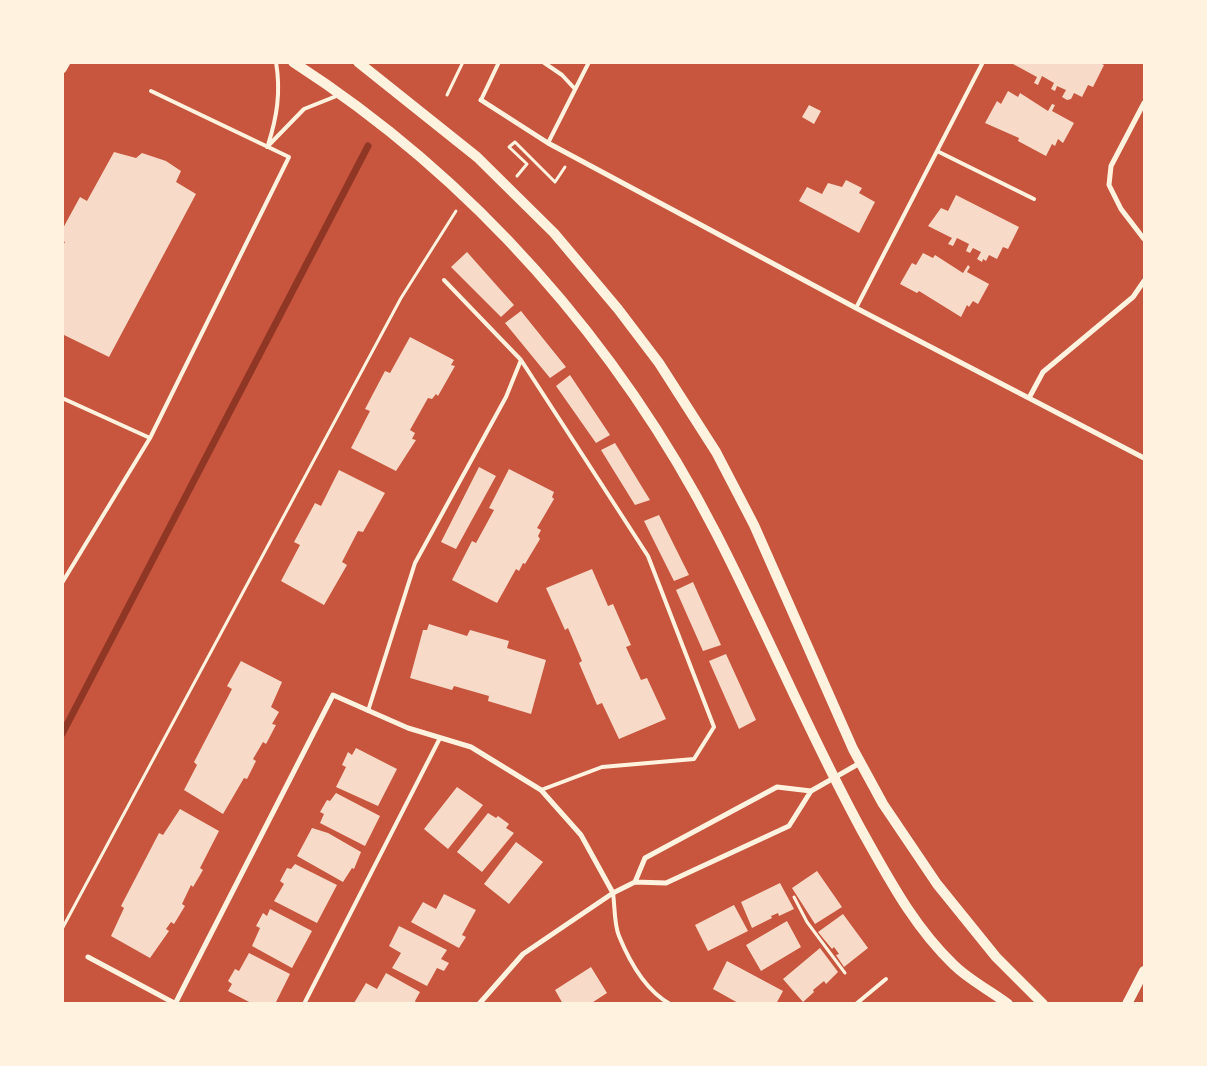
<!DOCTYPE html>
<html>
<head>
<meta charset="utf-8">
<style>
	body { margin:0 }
	#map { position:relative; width:1207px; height:1066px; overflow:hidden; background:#c8553d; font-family:Manrope,sans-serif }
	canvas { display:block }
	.frame { position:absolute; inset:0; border:64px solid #fff3e0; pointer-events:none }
</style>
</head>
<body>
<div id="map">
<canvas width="1207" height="1066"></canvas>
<div class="frame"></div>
</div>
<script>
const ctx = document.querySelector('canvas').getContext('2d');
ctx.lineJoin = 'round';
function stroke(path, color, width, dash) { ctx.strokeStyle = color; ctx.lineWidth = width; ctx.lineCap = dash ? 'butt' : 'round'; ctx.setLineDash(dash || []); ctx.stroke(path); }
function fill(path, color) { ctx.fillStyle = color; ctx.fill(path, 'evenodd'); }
stroke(new Path2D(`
	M62,734L368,146`), '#8f3625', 7);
fill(new Path2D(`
	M1014,62H1098L1104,65L1093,87L1088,85L1082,97L1074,93L1071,99L1067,100L1062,97L1066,90L1057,86L1055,91L1051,89L1054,83L1042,76L1038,85L1034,83L1037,77L1013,64Z
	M1008,91L1018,97L1020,93L1048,111L1052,104L1055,105L1052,111L1074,123L1063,143L1058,139L1055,146L1052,144L1046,156L1018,141L1019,138L985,123L997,101L1001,104Z
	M809,105L821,111L814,124L802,117Z
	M114,152L136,158L142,153L166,161L181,171L176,182L196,194L109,357L62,334V247L65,242L62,241V230L80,197L87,201Z
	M846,180L862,188L859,193L875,202L859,233L799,201L807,187L822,194L828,183L842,187Z
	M956,195L1019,227L1008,249L1003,247L997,259L989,255L986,261L983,259L982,262L977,259L981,252L973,248L970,253L966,251L969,244L957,238L953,246L948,244L952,238L928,226L941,208L948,211Z
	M467,252L514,305L501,317L451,267Z
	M923,253L933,258L935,255L963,273L968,265L970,267L967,272L989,284L978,304L973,301L969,307L967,305L961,317L919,291L917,293L900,284L912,263L916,265Z
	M521,311L566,367L550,378L505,323Z
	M410,337L454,360L451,365L455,366L438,396L436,394L432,399L428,398L410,430L415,433L412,439L416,440L396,471L351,448L370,411L365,409L385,371L390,373Z
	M570,375L610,435L596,443L556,386Z
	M615,443L650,500L635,505L601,450Z
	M479,467L496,476L456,549L441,542Z
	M509,469L554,492L552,497L554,499L537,528L541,530L538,536L540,539L525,564L523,563L519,571L516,569L497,603L452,580L472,541L476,543L494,510L489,508Z
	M339,470L385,493L363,532L358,531L342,562L347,565L324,605L281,581L300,545L294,542L315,503L321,506Z
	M659,515L689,575L674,581L644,521Z
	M592,569L608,606L613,604L631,645L626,647L641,680L647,678L666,719L619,739L602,703L597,705L579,663L582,661L568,628L565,630L546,588Z
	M693,582L721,645L703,651L676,590Z
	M429,624L467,636L470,630L509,641L507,648L546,660L531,714L488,701L489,696L454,686L452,690L410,678L423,630H427Z
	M726,654L756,720L739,729L709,661Z
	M241,661L282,682L271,707L279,712L272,724L276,725L266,744L263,742L253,759L256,761L247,779L244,778L223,814L184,790L197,765L194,762L232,689L227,686Z
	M356,748L397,769L378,806L336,787L346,767L342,765L348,752L352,755Z
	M457,787L483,805L448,849L424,829Z
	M336,793L380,816L365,846L320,823L324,814L320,812L327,800L330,801Z
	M180,809L219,831L200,868L203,870L193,887L191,885L182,904L185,906L174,924L171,922L166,929L169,931L150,958L111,936L124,908L121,906L159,833L163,835Z
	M488,813L496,818L498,816L509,824L506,828L514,833L482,872L457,852Z
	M312,828L328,833L361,852L354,869L352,868L343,882L297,856Z
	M516,842L543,862L509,904L484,884Z
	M295,864L337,885L317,923L274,901L284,884L280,881L287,868L291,869Z
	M817,871L842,907L815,924L792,888Z
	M780,883L794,909L779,916L778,913L771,916L772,918L752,928L741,902Z
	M444,894L476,910L462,935L466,937L459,948L411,922L423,902L436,909Z
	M734,905L748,931L708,951L695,925Z
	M270,909L312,931L292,968L252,946L260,928L256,926L263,913L267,916Z
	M843,914L868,948L844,967L836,955L839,954L834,947L832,949L818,932Z
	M787,921L801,947L761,971L746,945Z
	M399,926L447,950L441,959L449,963L444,971L437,968L427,986L392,968L401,953L389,946Z
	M820,948L838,972L826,984L824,981L813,990L814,992L803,1002L783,979Z
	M249,953L290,974L275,1004H253L228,991L232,984L228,981L235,969L239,971Z
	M727,961L783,991L776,1004H740L713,989Z
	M591,967L607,993L590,1004H563L555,990Z
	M386,973L420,992L415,1001L417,1004L354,1003L366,983L377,989Z`), '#f7dbc8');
stroke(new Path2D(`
	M447,95L463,62
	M517,176L527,164L509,147L515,142L555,182L565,167
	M794,897L807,922L845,973
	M62,929L401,298L456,211`), '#fff3e0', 3);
stroke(new Path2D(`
	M543,62L562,75L575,89
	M481,100L499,62
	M548,143L589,62
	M268,145C277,117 281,92 276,62
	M267,147L304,109L339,95
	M937,151L1034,199
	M444,280L521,360L648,556L714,727L694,759L602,767L541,790
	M856,308L983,62
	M62,398L150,438L289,157L151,91
	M62,583L150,438
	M368,711L415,563L506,397L521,360
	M613,893C615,907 614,924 619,936C630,963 645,990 670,1004
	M304,1004L440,738
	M856,1004L886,979`), '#fff3e0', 4);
stroke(new Path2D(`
	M481,100L548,143L856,308L1144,458
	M1144,103L1111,166L1109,185L1121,209L1144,239
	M1029,398L1043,372L1133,297L1144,281
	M635,882L645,858L777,787L811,791
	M88,957L176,1004
	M175,1004L333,695L408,728L471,747L541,790L581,835L613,893
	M479,1004L523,954L613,893L635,882L666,883L789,826L811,791L860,763`), '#fff3e0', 5);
stroke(new Path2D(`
	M62,69L66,62`), '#fff3e0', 9);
stroke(new Path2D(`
	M293,62C473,178 619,344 716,533C767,632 809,734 862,831C889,879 914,927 954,965C969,980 991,991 1008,1004
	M358,62L477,157L554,233L618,309L659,363L716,452L754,525L853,749L883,804L937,884L996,957L1043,1004
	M1127,1004L1144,971`), '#fff3e0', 10);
</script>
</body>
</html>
